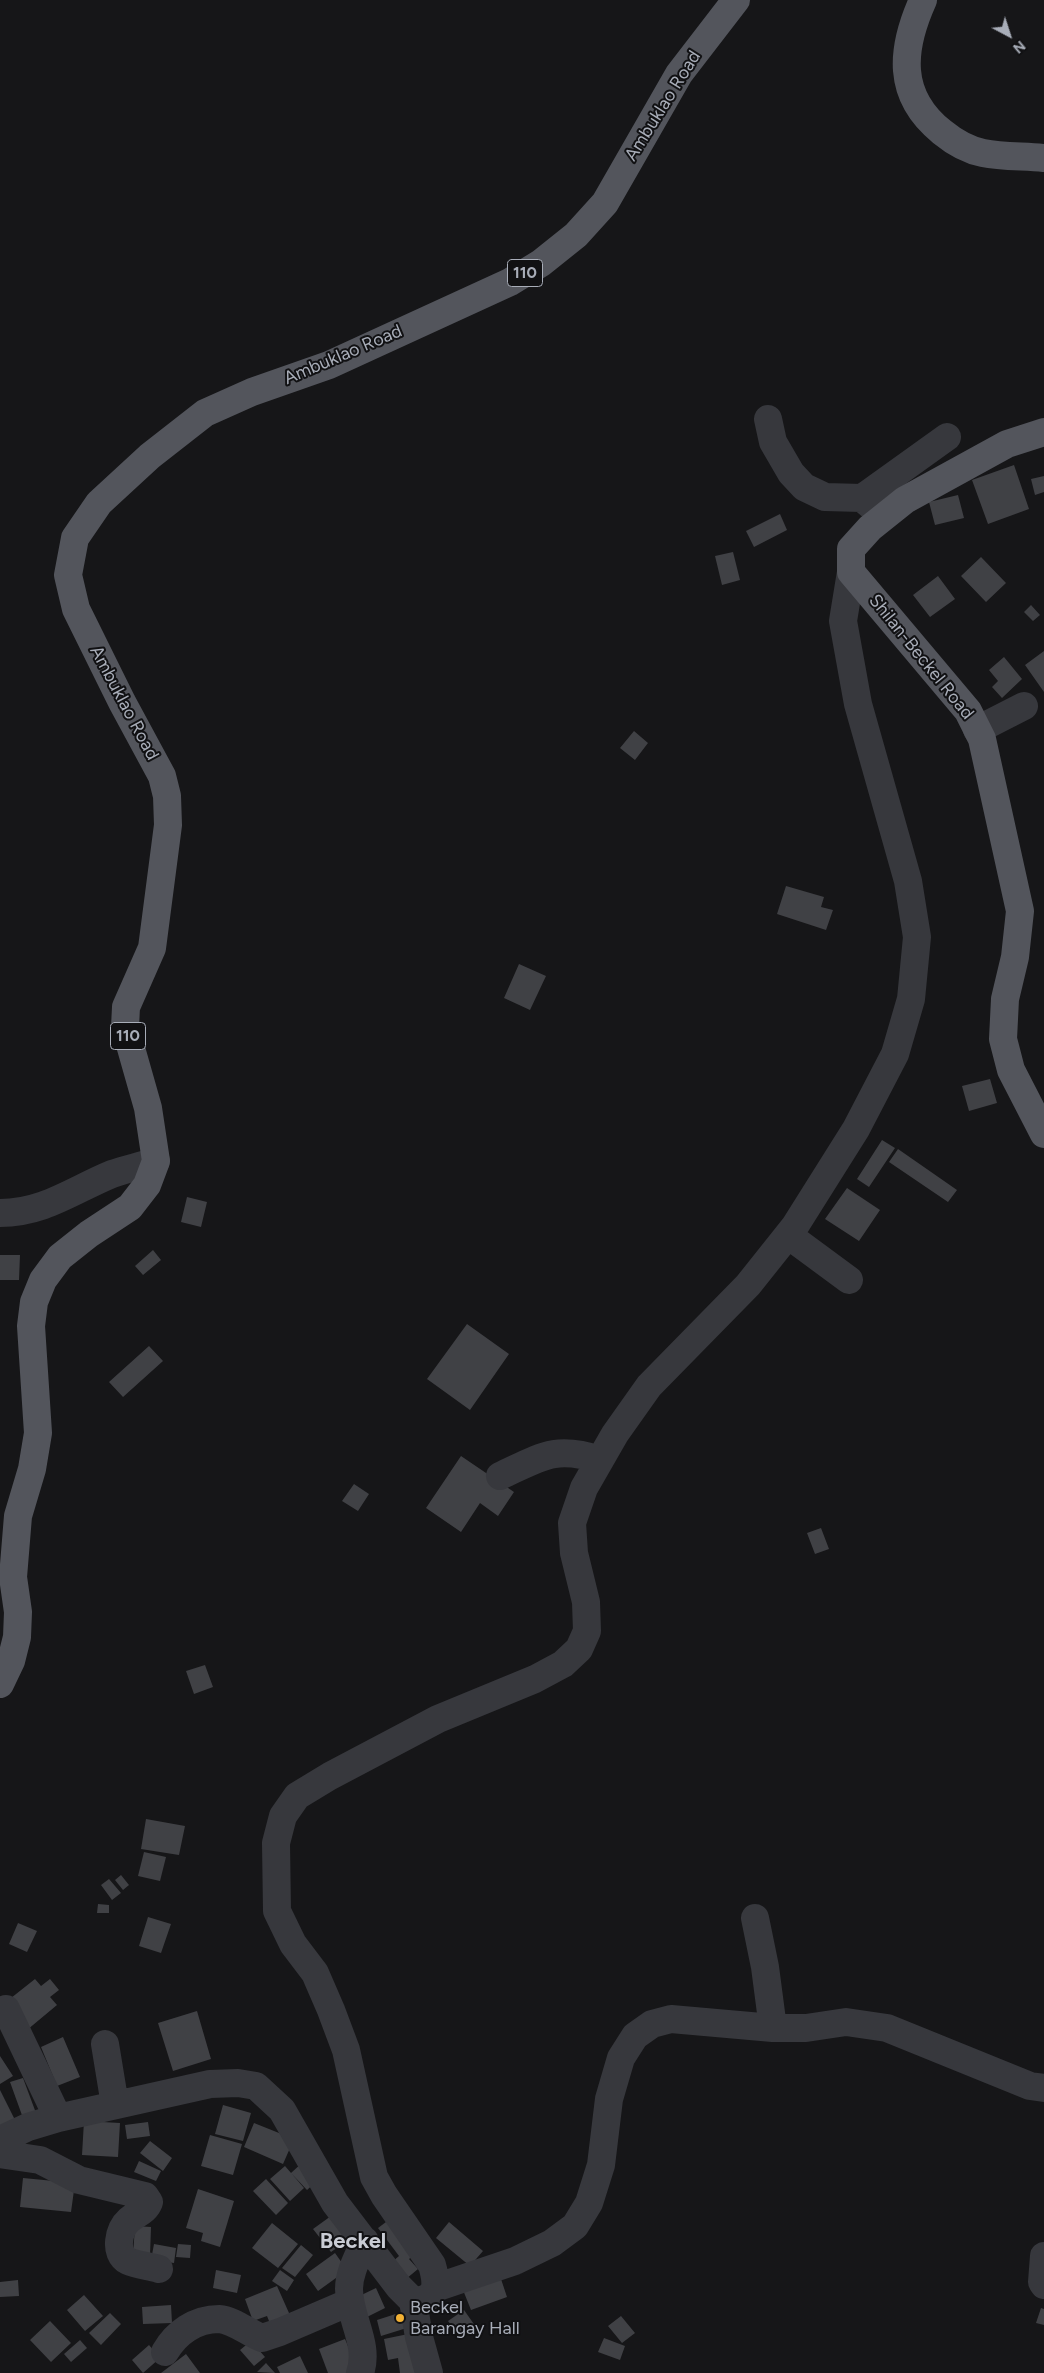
<!DOCTYPE html>
<html>
<head>
<meta charset="utf-8">
<style>
	body { margin:0 }
	#map { position:relative; width:1044px; height:2373px; overflow:hidden; background:#161618; font-family:Figtree,sans-serif }
	canvas { display:block }
	.north { position:absolute; left:984px; top:10px; width:50px; height:50px; -webkit-text-stroke:4px #111113; paint-order:stroke; rotate:140deg; font-size:14px; font-weight:700; line-height:20px; text-align:center; color:#a8adb8 }
	.north::after { content:''; display:block; margin:auto; width:18px; height:22px; background:#a8adb8; clip-path:polygon(50% 0,100% 100%,50% 72%,0 100%) }
</style>
</head>
<body>
<div id="map">
<canvas width="1044" height="2373"></canvas>
<div class="north">N</div>
</div>
<script>
const ctx = document.querySelector('canvas').getContext('2d');
ctx.lineJoin = 'round';
function fill(path, color) { ctx.fillStyle = color; ctx.fill(path, 'evenodd'); }
function stroke(path, color, width, dash) { ctx.strokeStyle = color; ctx.lineWidth = width; ctx.lineCap = dash ? 'butt' : 'round'; ctx.setLineDash(dash || []); ctx.stroke(path); }
function label(font, color, halo, rows, align = 'center') {
  ctx.font = font + ' Figtree,sans-serif'; ctx.lineWidth = 4; ctx.setLineDash([]); ctx.textBaseline = 'middle'; ctx.strokeStyle = halo; ctx.fillStyle = color; for (const [text, x, y, turn = 0] of rows) {
    ctx.save(); ctx.translate(x, y); ctx.rotate((+turn || 0) * Math.PI / 180); ctx.textAlign = isNaN(turn) ? turn : align; if (halo) ctx.strokeText(text, 0, 0); ctx.fillText(text, 0, 0); ctx.restore();
  }
}
fill(new Path2D(`
	M1014,465L1029,509L988,524L972,480Z
	M1044,476V492L1035,495L1031,479Z
	M958,495L964,518L935,525L929,502Z
	M780,514L787,530L754,547L746,531Z
	M733,552L740,580L722,585L715,556Z
	M981,557L1006,583L986,602L961,576Z
	M938,576L955,599L930,617L913,595Z
	M1031,605L1040,615L1033,621L1024,612Z
	M1044,651V692L1025,665Z
	M1004,657L1022,679L1002,698L992,687L998,681L989,670Z
	M634,731L648,743L635,760L620,748Z
	M786,886L824,897L821,907L833,910L826,930L777,914Z
	M519,964L546,976L530,1010L504,998Z
	M990,1079L997,1103L969,1111L962,1086Z
	M882,1140L895,1148L869,1187L857,1179Z
	M898,1149L957,1190L948,1202L889,1162Z
	M847,1188L880,1210L859,1241L825,1219Z
	M187,1197L207,1202L201,1227L181,1222Z
	M153,1250L161,1260L143,1275L135,1266Z
	M0,1255H20L19,1280H0Z
	M467,1324L509,1354L470,1410L427,1379Z
	M149,1346L163,1361L123,1397L109,1382Z
	M461,1456L514,1492L498,1516L480,1503L461,1532L426,1508Z
	M354,1484L369,1494L358,1511L342,1501Z
	M821,1528L829,1549L815,1554L807,1533Z
	M205,1665L213,1687L194,1694L186,1671Z
	M146,1819L185,1826L179,1855L141,1849Z
	M144,1852L166,1857L160,1881L138,1876Z
	M121,1875L129,1885L123,1890L115,1880Z
	M109,1879L121,1893L112,1900L101,1885Z
	M98,1904L109,1905V1913H97Z
	M148,1917L171,1924L161,1953L139,1946Z
	M18,1923L37,1931L27,1952L9,1944Z
	M35,1979L41,1986L50,1979L59,1990L50,1997L57,2005L27,2030L11,1998Z
	M197,2011L211,2059L173,2071L158,2023Z
	M63,2037L80,2077L57,2086L41,2047Z
	M0,2056L13,2076L0,2084Z
	M23,2078L36,2113L23,2118L10,2082Z
	M0,2090L15,2120L0,2128Z
	M223,2105L251,2113L243,2141L215,2134Z
	M84,2121L120,2123L118,2157L82,2155Z
	M148,2122L150,2136L127,2139L125,2125Z
	M254,2123L294,2139L283,2164L244,2147Z
	M210,2135L242,2144L233,2175L201,2166Z
	M150,2141L172,2158L163,2171L140,2153Z
	M139,2161L161,2171L156,2181L134,2172Z
	M303,2162L319,2179L307,2190L291,2173Z
	M285,2166L304,2188L290,2201L270,2179Z
	M23,2178L75,2183L71,2212L20,2207Z
	M266,2179L288,2203L276,2215L253,2191Z
	M198,2189L234,2201L220,2247L201,2241L203,2233L186,2228Z
	M331,2216L348,2240L331,2252L313,2229Z
	M386,2222L417,2253L409,2259L418,2269L406,2279L392,2262L399,2256L378,2228Z
	M449,2222L483,2251L470,2266L436,2238Z
	M272,2223L298,2244L278,2268L252,2248Z
	M135,2226L151,2227L150,2256L133,2255Z
	M154,2244L176,2248L174,2263L151,2260Z
	M178,2244L191,2245L190,2258L176,2257Z
	M301,2245L313,2255L295,2277L282,2268Z
	M335,2253L347,2270L318,2291L306,2274Z
	M216,2270L241,2275L237,2293L213,2288Z
	M280,2270L294,2280L287,2291L272,2281Z
	M500,2276L507,2297L471,2310L463,2290Z
	M18,2280L19,2296L0,2297V2282Z
	M277,2286L293,2322L273,2331L267,2316L253,2321L245,2299Z
	M376,2288L385,2308L361,2320L351,2300Z
	M84,2295L103,2316L85,2331L67,2310Z
	M171,2305L172,2323L143,2324L142,2307Z
	M1041,2308L1044,2309V2325L1036,2323Z
	M464,2310L476,2327L461,2338L448,2321Z
	M405,2311L410,2327L381,2336L377,2320Z
	M110,2313L121,2324L101,2345L89,2333Z
	M621,2316L635,2333L622,2343L608,2326Z
	M50,2321L71,2343L51,2362L30,2340Z
	M413,2333L421,2373H400L398,2358L388,2360L384,2339Z
	M604,2338L625,2346L620,2360L598,2352Z
	M345,2339L358,2370L350,2373H328L319,2349Z
	M80,2340L87,2348L71,2362L64,2354Z
	M251,2341L265,2357L254,2366L240,2350Z
	M149,2345L160,2358L143,2373L132,2360Z
	M186,2354L200,2373H161Z
	M300,2356L308,2373H280L277,2367Z
	M266,2363L275,2373L257,2372Z`), '#404145');
stroke(new Path2D(`
	M768,419L773,442L791,473L804,487L825,497L862,498
	M875,509L862,498L947,437
	M977,730L1024,706
	M0,1213C44,1213 73,1190 112,1174C126,1169 142,1166 156,1161
	M788,1235L849,1280
	M500,1476C541,1457 555,1445 600,1460
	M755,1918L765,1967L773,2028
	M6,2009L58,2118
	M105,2044L115,2105
	M0,2140L28,2127L58,2118L210,2084L238,2083L256,2086L282,2110L335,2203L399,2287L413,2301C438,2299 438,2286 432,2265L384,2195L374,2177L346,2050L331,2010L315,1973L293,1944L277,1911L276,1843L283,1816L297,1796L330,1776L438,1719L535,1679L563,1664L579,1649L587,1631L586,1602L574,1553L572,1523L584,1488L615,1434L649,1386L748,1285L795,1226L856,1129L895,1054L911,999L917,937L908,881L858,704L843,621L851,572
	M0,2154L40,2160L79,2180L145,2196L149,2202C145,2212 137,2213 129,2220C119,2229 113,2253 128,2261C137,2265 149,2266 159,2269
	M1044,2256L1042,2282L1044,2285
	M435,2288L515,2261L552,2243L575,2226L589,2203L601,2165L609,2099L621,2058L635,2036L652,2024L671,2019L773,2028H806L846,2022L887,2028L1030,2086L1044,2088
	M413,2301L419,2337L429,2373
	M165,2352C176,2333 195,2319 219,2319C234,2320 248,2333 262,2338L280,2332L350,2302
	M360,2373C370,2344 349,2318 349,2289C349,2272 358,2257 365,2241`), '#37383d', 28);
stroke(new Path2D(`
	M923,0C901,49 896,95 942,132C953,141 968,150 983,153C1002,157 1024,156 1044,158
	M1044,432L1007,444L905,500L870,528L851,549V572L968,711L982,739L1020,911L1015,957L1005,999L1003,1039L1011,1070L1044,1134
	M0,1684L11,1661L17,1637L18,1612L13,1577L18,1516L32,1469L38,1433L31,1326L34,1302L43,1280L60,1257L89,1234L130,1207L147,1185L156,1161L148,1108L125,1027L126,1007L152,948L168,825L167,796L162,776L122,702L76,609L68,575L75,538L99,503L150,456L205,413L252,392L329,365L510,282L541,263L576,235L605,203L679,74L736,0`), '#53555c', 28);
for (const [x, y, r, color] of [
	[400,2318,5,"#f2b134"]
]) { const dot = new Path2D(); dot.arc(x, y, r, 0, 2 * Math.PI); ctx.fillStyle = color; ctx.fill(dot); stroke(dot, '#111113', 2); }
for (const [x, y, w] of [
	[525,273,35],
	[128,1036,35]
]) { const box = new Path2D(); box.roundRect(x - w / 2, y - 13.5, w, 27, 4); ctx.fillStyle = '#111113'; ctx.fill(box); stroke(box, '#a8adb8', 1); }
label('bold 16px', '#a8adb8', null, [
	["110",525,273],
	["110",128,1036]
]);
label('18px', '#a8adb8', '#111113', [
	["Ambuklao Road",663,106,-58],
	["Ambuklao Road",343,355,-23],
	["Shilan-Beckel Road",921,657,51],
	["Ambuklao Road",124,703,62]
]);
label('18px', '#a8adb8', '#111113', [
	["Beckel",410,2308],
	["Barangay Hall",410,2329]
], 'left');
label('bold 22px', '#c9ccd4', '#111113', [
	["Beckel",353,2242]
]);
</script>
</body>
</html>
